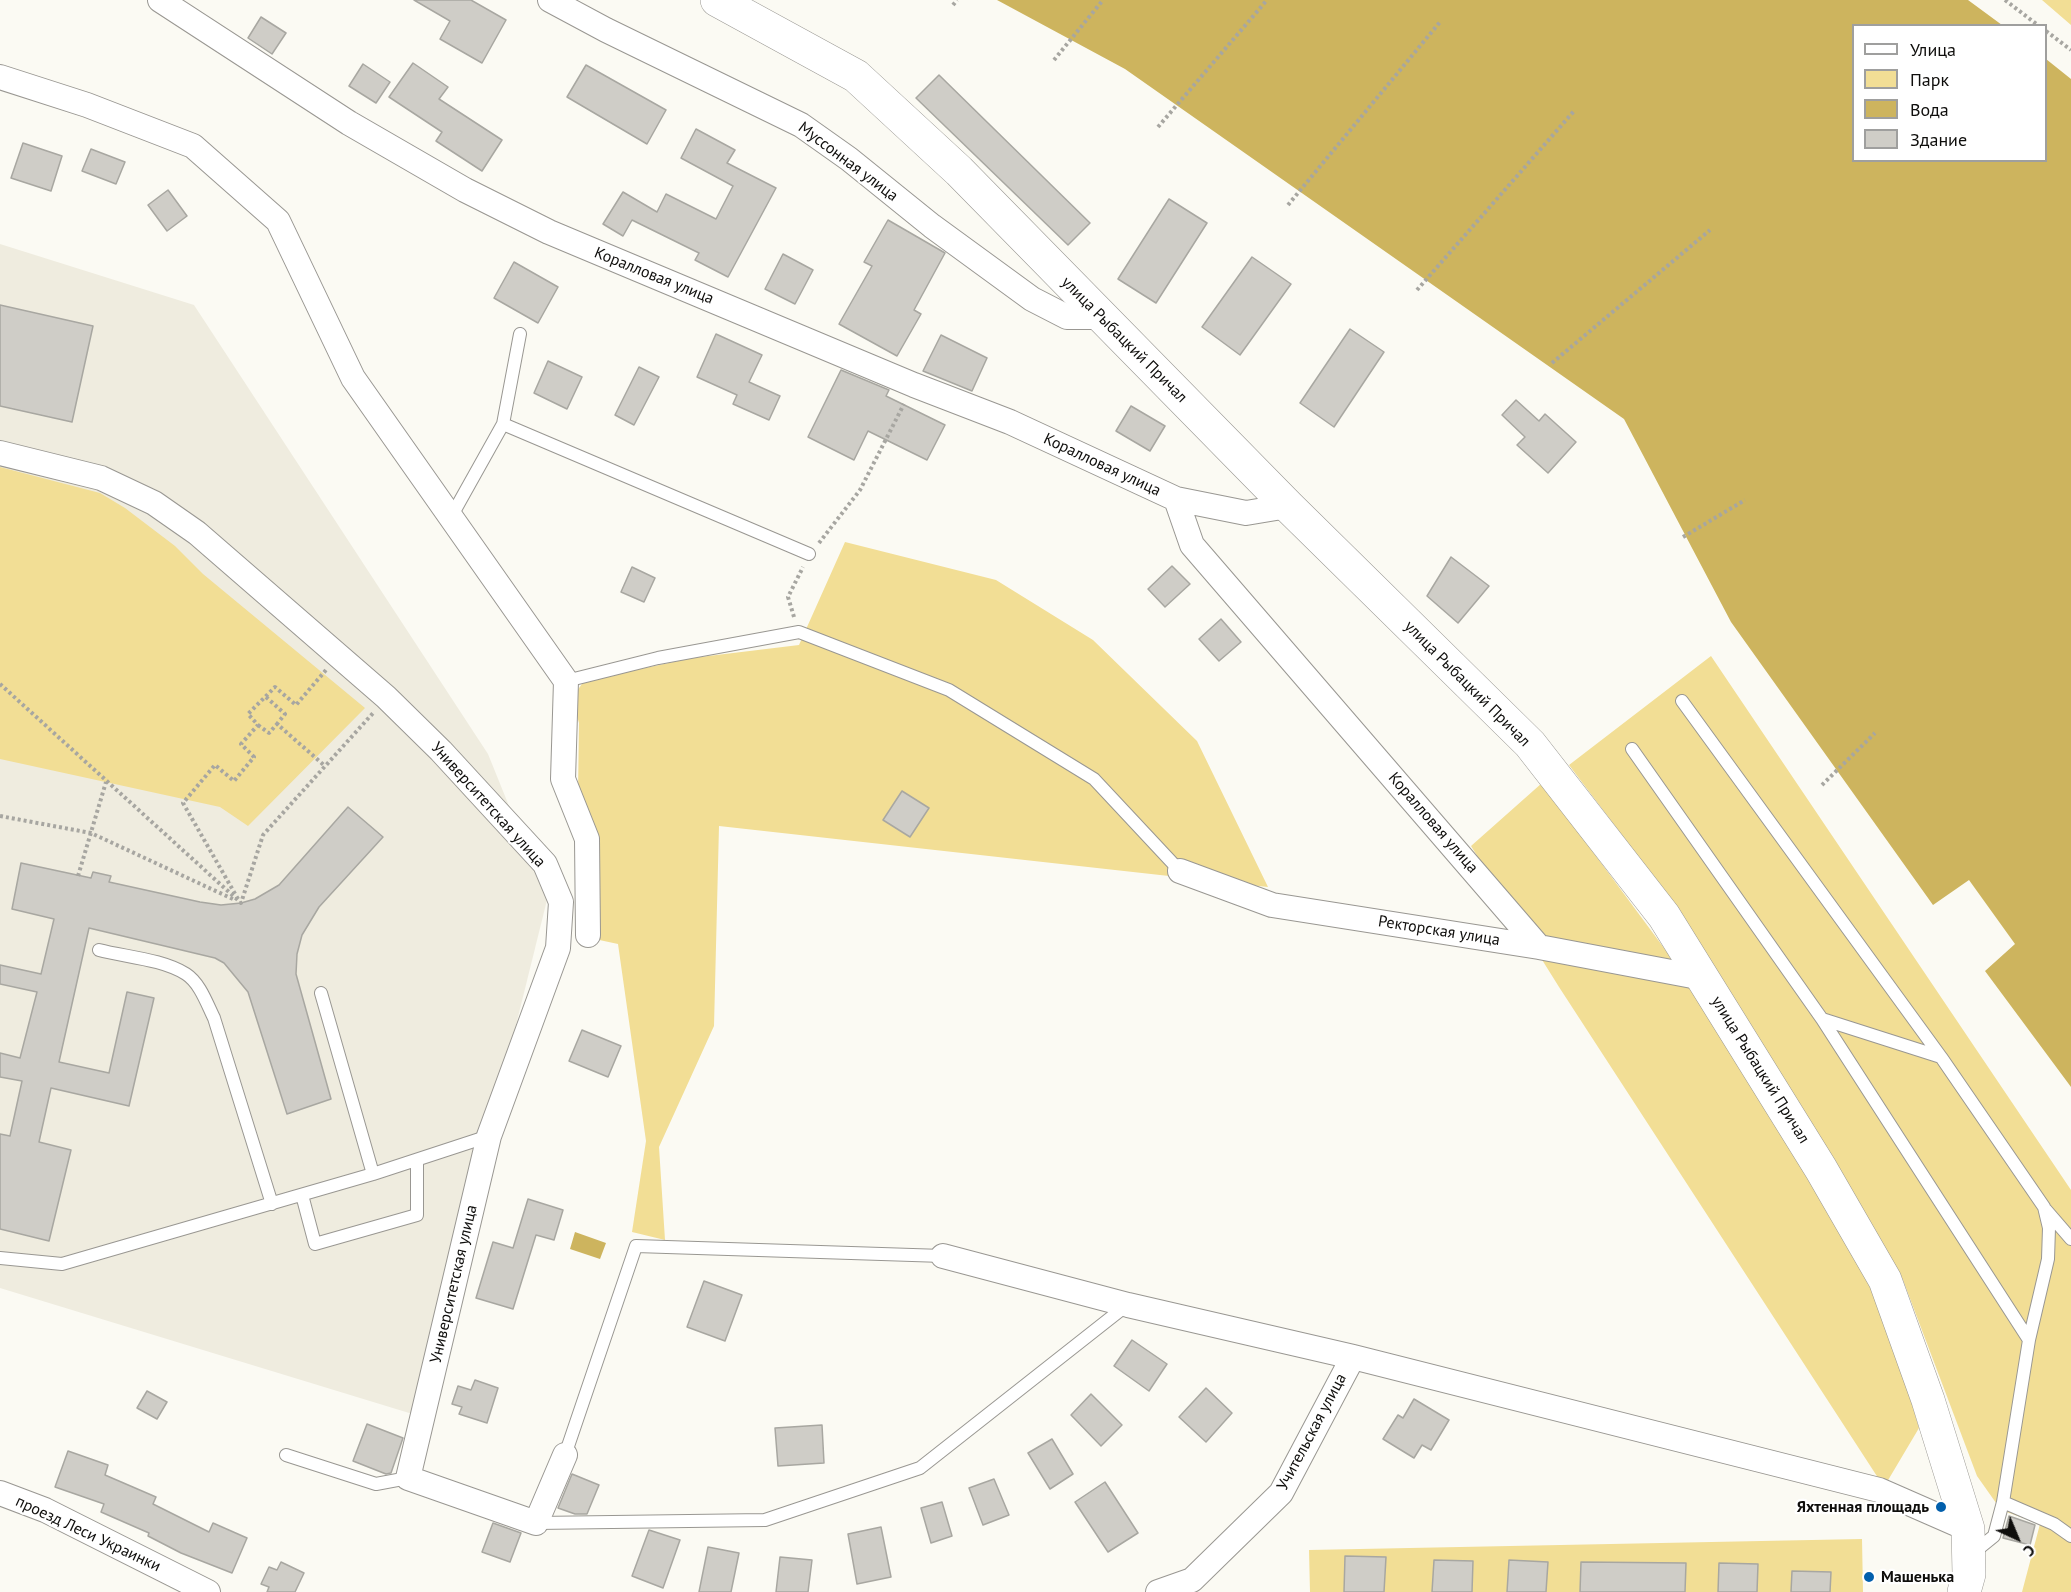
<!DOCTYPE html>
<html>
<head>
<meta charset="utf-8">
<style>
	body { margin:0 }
	#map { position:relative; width:2071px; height:1592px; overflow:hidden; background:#fbfaf3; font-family:"PT Sans",sans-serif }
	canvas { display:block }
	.legend { position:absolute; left:1852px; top:24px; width:195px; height:138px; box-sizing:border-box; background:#fff; border:2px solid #9f9f9e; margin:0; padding:8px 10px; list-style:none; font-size:18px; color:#0f0e0c }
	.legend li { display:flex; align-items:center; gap:12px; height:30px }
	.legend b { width:30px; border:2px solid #9f9f9e }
	.north { position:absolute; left:1987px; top:1508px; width:60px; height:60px; -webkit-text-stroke:4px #fff; paint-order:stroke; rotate:136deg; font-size:16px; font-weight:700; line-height:24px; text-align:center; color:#0f0e0c }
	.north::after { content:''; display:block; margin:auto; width:21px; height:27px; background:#0f0e0c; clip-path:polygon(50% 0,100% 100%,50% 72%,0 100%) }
</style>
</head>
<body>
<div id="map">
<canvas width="2071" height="1592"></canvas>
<ul class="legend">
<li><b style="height:8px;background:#fff"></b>Улица</li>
<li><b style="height:16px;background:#f2de95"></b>Парк</li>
<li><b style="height:16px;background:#cdb45e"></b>Вода</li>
<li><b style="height:16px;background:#cfcdc7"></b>Здание</li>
</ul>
<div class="north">С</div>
</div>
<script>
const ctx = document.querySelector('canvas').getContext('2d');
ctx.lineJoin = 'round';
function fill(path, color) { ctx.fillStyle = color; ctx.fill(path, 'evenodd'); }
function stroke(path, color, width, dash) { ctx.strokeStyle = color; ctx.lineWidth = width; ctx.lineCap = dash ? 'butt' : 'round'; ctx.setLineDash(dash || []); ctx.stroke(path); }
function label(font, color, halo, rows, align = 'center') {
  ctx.font = font + ' "PT Sans",sans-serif'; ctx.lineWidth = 4.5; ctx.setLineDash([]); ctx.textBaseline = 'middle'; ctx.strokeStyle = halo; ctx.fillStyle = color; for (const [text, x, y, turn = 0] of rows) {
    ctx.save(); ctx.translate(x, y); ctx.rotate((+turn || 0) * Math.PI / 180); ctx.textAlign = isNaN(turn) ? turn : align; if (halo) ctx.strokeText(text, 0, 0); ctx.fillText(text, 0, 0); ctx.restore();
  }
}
fill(new Path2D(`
	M0,244L194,305L488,754L547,900L419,1416L0,1288Z`), '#efecdf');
fill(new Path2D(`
	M2042,0H2071V25Z
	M0,467L100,493L125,508L175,546L203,574L365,708L248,826L220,807L0,759Z
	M845,542L996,580L1093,640L1197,741L1268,887L719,826L714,1026L659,1147L665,1240L632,1232L646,1141L618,944L576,935L579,723L572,698L584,681L692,658L799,645Z
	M1711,656L2071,1190V1592H2022L2040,1524L2001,1510L1977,1476L1903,1280L1683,916L1569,765Z
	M1542,783L1698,994L1875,1276L1919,1428L1884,1487L1559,987L1471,846Z
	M1862,1539L1863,1592H1310L1309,1550Z`), '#f2de95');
fill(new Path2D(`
	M997,0H1968L2002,25L1854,26V160H2046V59L2071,79V1087L1985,971L2015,944L1969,880L1933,905L1731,622L1624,419L1125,69Z
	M575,1232L606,1243L600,1259L570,1249Z`), '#cdb45e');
const building = new Path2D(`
	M414,0H471L506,20L482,63L440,39L450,21Z
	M261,17L286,33L272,54L248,38Z
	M413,63L448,87L439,99L502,140L482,171L436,141L442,132L389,97Z
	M363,64L390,82L376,103L349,86Z
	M586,65L666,110L647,144L567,97Z
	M939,75L1090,223L1068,245L916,98Z
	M696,129L735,150L727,163L776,188L728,277L695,260L699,253L632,220L623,236L603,224L623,192L657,212L666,194L716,219L733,186L681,158Z
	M23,143L62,156L51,191L11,178Z
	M91,149L125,162L116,184L82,171Z
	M168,190L187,216L167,231L148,205Z
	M1169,199L1207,223L1156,303L1118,279Z
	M888,220L945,253L914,310L921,314L897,356L839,324L872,266L864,262Z
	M783,254L813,270L795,304L765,289Z
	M1252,257L1291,284L1240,355L1202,327Z
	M514,262L558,287L538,323L494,298Z
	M0,305L93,326L72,422L0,406Z
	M1350,329L1384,352L1334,427L1300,403Z
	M716,334L762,355L749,382L780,396L769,420L733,404L737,395L697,377Z
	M941,335L987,358L972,391L923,371Z
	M548,361L582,377L567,409L534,393Z
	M639,367L659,377L634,425L615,415Z
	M841,370L889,390L886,396L945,425L927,460L868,431L854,460L808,437Z
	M1516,400L1539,421L1545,414L1576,442L1548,473L1517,445L1525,437L1502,415Z
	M1131,406L1165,426L1150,451L1116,431Z
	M1451,557L1489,586L1458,623L1427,596Z
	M1172,566L1190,584L1165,607L1148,589Z
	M632,567L655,578L644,602L621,592Z
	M1221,619L1241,642L1219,661L1199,639Z
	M902,791L929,808L910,837L883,820Z
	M348,807L383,837L319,907L302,935L297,954L296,974L331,1099L287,1114L248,992L224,963L215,958L89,928L59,1062L109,1073L127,992L154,998L129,1106L51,1088L39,1142L71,1150L49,1241L0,1229V1134L10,1136L22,1081L0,1077V1053L20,1058L37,992L0,984V965L41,974L54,919L12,909L21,863L91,878L93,872L111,876L109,882L200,902L221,905L241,903L255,899L279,885Z
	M582,1030L621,1046L608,1077L569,1061Z
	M528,1199L563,1210L554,1240L536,1235L513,1309L476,1298L493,1242L513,1248Z
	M704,1281L742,1295L725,1341L687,1327Z
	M1132,1340L1167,1364L1149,1391L1114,1366Z
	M475,1380L498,1388L487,1423L459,1414L462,1407L452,1404L458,1386L471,1390Z
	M1206,1388L1232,1413L1206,1442L1179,1417Z
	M147,1391L167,1402L157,1419L137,1408Z
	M1091,1394L1122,1425L1101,1446L1071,1415Z
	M1414,1399L1449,1420L1431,1450L1422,1445L1414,1458L1383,1439L1398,1415L1403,1418Z
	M367,1424L403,1438L391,1473L386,1474L353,1461Z
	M822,1425L824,1463L778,1466L775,1428Z
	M1052,1439L1073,1474L1050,1489L1028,1453Z
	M68,1451L108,1465L105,1475L156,1497L153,1504L209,1532L213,1523L247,1538L232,1573L181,1553L148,1536L149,1533L101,1512L104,1504L55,1487Z
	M572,1474L599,1485L587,1514H575L558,1508Z
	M994,1479L1009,1515L983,1525L969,1488Z
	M1105,1482L1138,1533L1108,1552L1075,1502Z
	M942,1502L952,1536L931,1543L921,1508Z
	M2009,1516L2035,1525L2030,1545L2003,1538Z
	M493,1523L521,1533L510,1562L482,1552Z
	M881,1527L891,1577L857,1584L848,1534Z
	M649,1530L680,1540L663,1588L632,1576Z
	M708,1547L739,1553L731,1592H699Z
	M1345,1556L1386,1557L1384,1592H1344Z
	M780,1557L812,1560L808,1592H776Z
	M1434,1560L1473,1561L1472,1592H1432Z
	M1509,1560L1548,1562L1546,1592H1507Z
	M281,1562L304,1573L295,1592H267L269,1587L261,1584L269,1567L277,1570Z
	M1581,1562L1686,1563L1685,1592H1580Z
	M1719,1563L1758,1564L1757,1592H1718Z
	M1792,1571L1831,1572L1830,1592H1791Z`);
fill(building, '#cfcdc7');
stroke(building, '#a8a7a1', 1.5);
const lane = new Path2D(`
	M503,424L520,334
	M451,517L503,424L809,554
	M566,681L658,658L799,632L949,690L1094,779L1180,871
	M1682,701L1941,1057L2044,1207L2049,1228L2048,1259L2029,1340L2003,1502L1994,1536L1973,1553
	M1632,749L1822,1019L1941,1057
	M99,950C126,957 162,959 186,974C200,983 207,1004 214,1018L272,1204
	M321,993L373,1174
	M1822,1019L2029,1340
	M302,1195L315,1244L417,1215V1160
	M2046,1210L2071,1239
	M0,1258L62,1264L373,1174L489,1136
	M286,1455L376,1484L408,1478
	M565,1455L636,1246L943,1256
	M2003,1502L2054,1524L2071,1536
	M536,1523L765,1520L920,1468L1127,1305`);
const street = new Path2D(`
	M160,0L349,123L465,190L549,232L914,385L1010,422L1176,499L1246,513L1288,506
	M550,0L606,30L801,125L849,159L932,226L1032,299L1067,317H1102
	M0,77L87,105L193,146L278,221L353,378L566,681L563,779L587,839L588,935
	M0,453L101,478L154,503L197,533L386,697L441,751L545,864L561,902L558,948L489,1136L408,1478L536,1523L565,1455
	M1176,499L1192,545L1539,947
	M1180,871L1272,905L1539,947L1703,978
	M943,1256L1128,1305L1353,1357L1879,1490L1968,1529
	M0,1493L45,1510L208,1592
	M1158,1592L1192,1580L1281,1493L1353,1357`);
const secondary = new Path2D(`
	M717,0L856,76L959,171L1288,506L1530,744L1664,916L1821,1169L1885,1280L1928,1400L1968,1529L1969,1574L1964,1592`);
stroke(lane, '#999792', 14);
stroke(street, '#999792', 26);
stroke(secondary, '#999792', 34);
stroke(new Path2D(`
	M2005,0L2039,26
	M953,5L957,0
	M2046,31L2071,50
	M1054,60L1103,0
	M1158,127L1267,0
	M1288,205L1440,22
	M1417,290L1574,111
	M1552,363L1710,230
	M1683,537L1745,500
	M819,543L860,490L904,404
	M794,617L788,597L803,567
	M0,684L241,903L263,835L374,712
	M266,697L285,714L277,724
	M258,725L269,733L277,724L325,766
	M1822,785L1875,733
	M0,816L91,833L235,900
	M78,876L106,782
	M238,899L183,803L215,765L234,781L254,757L241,744L258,725L248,714L275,687L296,705L326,670`), '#a7a6a1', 4, [3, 3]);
stroke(lane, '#fff', 12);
stroke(street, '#fff', 24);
stroke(secondary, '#fff', 33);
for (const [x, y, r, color] of [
	[1941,1507,6,"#025fac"],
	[1869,1577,6,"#025fac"]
]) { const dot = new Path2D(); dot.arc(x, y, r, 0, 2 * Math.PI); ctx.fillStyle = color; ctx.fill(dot); stroke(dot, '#fff', 2); }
label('16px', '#0f0e0c', '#fff', [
	["Муссонная улица",848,162,37],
	["Коралловая улица",654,276,22],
	["улица Рыбацкий Причал",1124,340,45],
	["Коралловая улица",1102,465,25],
	["улица Рыбацкий Причал",1467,684,45],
	["Университетская улица",488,805,48],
	["Коралловая улица",1433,823,49],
	["Ректорская улица",1439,931,9],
	["улица Рыбацкий Причал",1760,1070,58],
	["Университетская улица",454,1284,-77],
	["Учительская улица",1312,1432,-62],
	["проезд Леси Украинки",88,1534,25]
]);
label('bold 16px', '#0f0e0c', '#fff', [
	["Яхтенная площадь",1929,1507],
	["Машенька",1881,1577,"left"]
], 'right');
</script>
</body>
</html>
